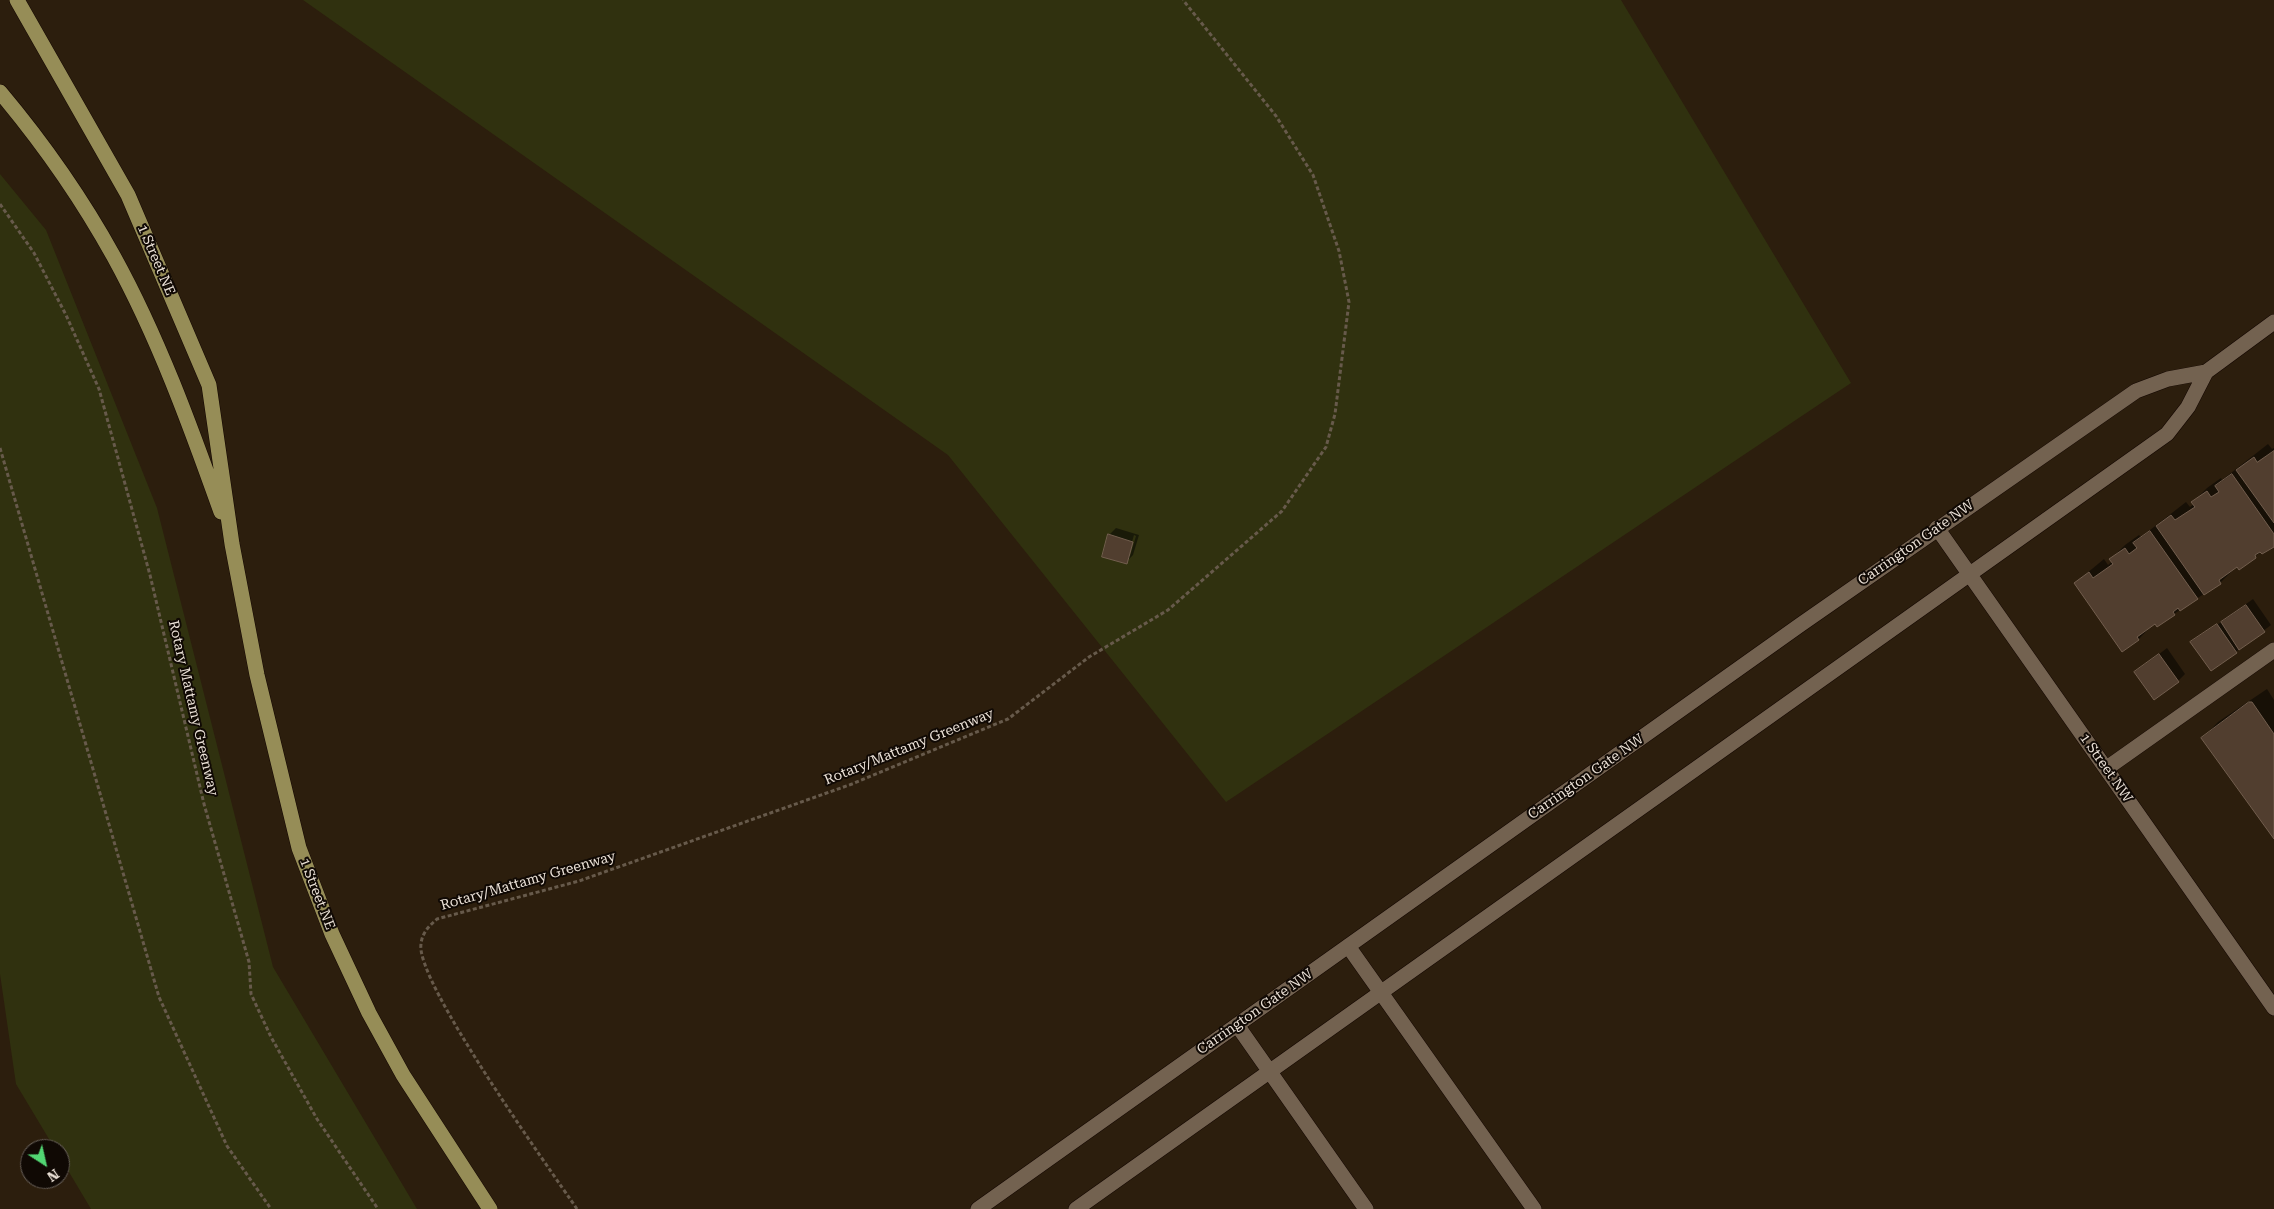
<!DOCTYPE html>
<html>
<head>
<meta charset="utf-8">
<style>
	body { margin:0 }
	#map { position:relative; width:2274px; height:1209px; overflow:hidden; background:#2c1e0d; font-family:"Roboto Serif",serif }
	canvas { display:block }
	.north { position:absolute; left:20px; top:1139px; width:50px; height:50px; box-sizing:border-box; background:#100904; border:1px solid #675f58; border-radius:50%; rotate:145deg; font-size:14px; font-weight:700; line-height:20px; text-align:center; color:#eae0d6 }
	.north::after { content:''; display:block; margin:auto; width:18px; height:22px; background:#52d673; clip-path:polygon(50% 0,100% 100%,50% 72%,0 100%) }
</style>
</head>
<body>
<div id="map">
<canvas width="2274" height="1209"></canvas>
<div class="north">N</div>
</div>
<script>
const ctx = document.querySelector('canvas').getContext('2d');
ctx.lineJoin = 'round';
function fill(path, color) { ctx.fillStyle = color; ctx.fill(path, 'evenodd'); }
function stroke(path, color, width, dash) { ctx.strokeStyle = color; ctx.lineWidth = width; ctx.lineCap = dash ? 'butt' : 'round'; ctx.setLineDash(dash || []); ctx.stroke(path); }
function label(font, color, halo, rows, align = 'center') {
  ctx.font = font + ' "Roboto Serif",serif'; ctx.lineWidth = 4; ctx.setLineDash([]); ctx.textBaseline = 'middle'; ctx.strokeStyle = halo; ctx.fillStyle = color; for (const [text, x, y, turn = 0] of rows) {
    ctx.save(); ctx.translate(x, y); ctx.rotate((+turn || 0) * Math.PI / 180); ctx.textAlign = isNaN(turn) ? turn : align; if (halo) ctx.strokeText(text, 0, 0); ctx.fillText(text, 0, 0); ctx.restore();
  }
}
fill(new Path2D(`
	M303,0H1621L1851,383L1226,802L948,455Z
	M0,174L46,230L157,508L273,967L417,1209H91L60,1157V1149H55L16,1084L0,974Z`), '#30310f');
fill(new Path2D(`
	M2268,444L2272,449L2274,448V545L2237,566L2220,583L2174,614L2155,622L2138,640L2075,583L2104,559L2108,565L2113,561L2111,559L2125,545L2139,535L2141,537L2186,502L2190,507L2194,504L2193,502L2207,488L2221,478L2222,480Z
	M1116,528L1139,535L1133,555L1126,562L1109,535ZM1134,535L1136,536L1130,556H1128Z
	M2253,599L2271,625L2212,670L2192,643Z
	M2167,648L2185,674L2178,681L2136,672Z
	M2267,689L2274,700V839L2203,738L2218,722Z`), '#0007');
const building = new Path2D(`
	M2274,451V523L2236,470L2254,457L2257,462Z
	M2232,474L2274,534V547L2262,554L2260,552L2255,555L2256,558L2239,570L2237,567L2219,580L2221,584L2204,595L2156,526L2171,515L2175,520L2195,507L2191,502L2207,491L2211,497L2219,492L2215,486Z
	M2150,531L2198,599L2180,611L2178,608L2173,612L2175,615L2157,627L2155,624L2137,637L2139,640L2122,652L2074,583L2089,572L2093,578L2113,564L2109,559L2125,548L2129,554L2137,548L2133,543Z
	M1108,534L1133,542L1127,564L1102,557Z
	M2246,605L2265,632L2239,650L2221,622Z
	M2217,624L2237,653L2211,671L2190,642Z
	M2159,654L2179,682L2154,700L2134,672Z
	M2249,702H2252L2274,734V839L2201,738Z`);
fill(building, '#513e2f');
stroke(building, '#725e4e', 1);
const minor = new Path2D(`
	M1937,528L2274,1008
	M2107,768L2274,650
	M1348,946L1534,1209
	M1237,1025L1366,1209
	M978,1209L1800,625L2136,391L2168,379L2206,372L2274,322
	M1076,1209L2167,434L2188,407L2206,372`);
const major = new Path2D(`
	M17,0L128,195L209,385L232,544L257,675L299,848L332,934L369,1013L403,1075L490,1209
	M0,92C42,142 82,199 114,257C158,337 190,425 221,512`);
stroke(minor, '#140700', 16);
stroke(major, '#140700', 16);
stroke(new Path2D(`
	M0,204L34,253L66,315L99,389L150,575L204,804L249,962L251,994L271,1037L317,1119L378,1209
	M0,448L159,997L227,1146L271,1209
	M577,1209C549,1168 415,981 421,944C422,933 429,926 437,919L579,881L852,784L1008,719L1089,657L1168,610L1282,511L1326,447L1335,414L1349,302L1339,251L1313,175L1276,116L1183,0`), '#675a4b', 3, [4, 2.5]);
stroke(minor, '#736250', 15);
stroke(major, '#968d57', 15);
label('14px', '#eae0d6', '#100904', [
	["1 Street NE",156,260,67],
	["Carrington Gate NW",1916,543,-35],
	["Rotary Mattamy Greenway",193,708,77],
	["Rotary/Mattamy Greenway",909,747,-22],
	["1 Street NW",2106,768,55],
	["Carrington Gate NW",1586,777,-35],
	["Rotary/Mattamy Greenway",528,881,-16],
	["1 Street NE",317,894,69],
	["Carrington Gate NW",1255,1012,-35]
]);
</script>
</body>
</html>
